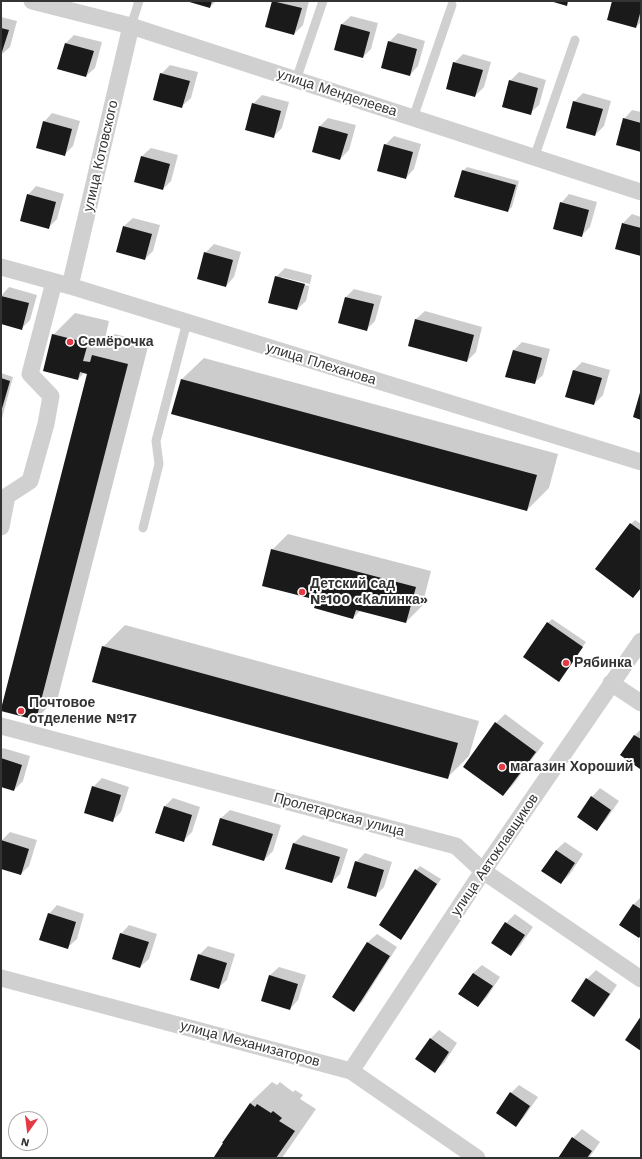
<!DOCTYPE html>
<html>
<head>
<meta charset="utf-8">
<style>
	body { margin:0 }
	#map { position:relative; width:642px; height:1159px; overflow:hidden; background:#fff; font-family:"Work Sans",sans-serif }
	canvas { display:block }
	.frame { position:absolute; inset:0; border:2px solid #333; pointer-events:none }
	.north { position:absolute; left:8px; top:1111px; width:40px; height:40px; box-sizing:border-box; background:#fff; border:1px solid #adadad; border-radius:50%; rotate:194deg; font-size:11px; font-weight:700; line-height:16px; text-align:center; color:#333 }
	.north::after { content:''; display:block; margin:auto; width:14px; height:18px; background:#e63946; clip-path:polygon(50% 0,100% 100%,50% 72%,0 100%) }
</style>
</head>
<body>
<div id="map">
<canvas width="642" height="1159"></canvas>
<div class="frame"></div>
<div class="north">N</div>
</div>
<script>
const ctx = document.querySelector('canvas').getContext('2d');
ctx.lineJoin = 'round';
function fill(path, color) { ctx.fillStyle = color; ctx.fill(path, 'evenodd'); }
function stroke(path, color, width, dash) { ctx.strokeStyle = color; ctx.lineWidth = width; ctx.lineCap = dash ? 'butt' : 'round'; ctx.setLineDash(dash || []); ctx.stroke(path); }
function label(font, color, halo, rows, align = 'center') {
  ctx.font = font + ' "Work Sans",sans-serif'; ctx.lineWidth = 4; ctx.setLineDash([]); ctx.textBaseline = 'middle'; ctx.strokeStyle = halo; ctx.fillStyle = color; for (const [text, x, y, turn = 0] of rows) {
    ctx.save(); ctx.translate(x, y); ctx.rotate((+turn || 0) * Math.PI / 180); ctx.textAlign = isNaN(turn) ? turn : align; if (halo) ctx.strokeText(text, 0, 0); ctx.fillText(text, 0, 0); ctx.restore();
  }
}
fill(new Path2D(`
	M188,1H216L210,7Z
	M273,1H309L303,25L294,34L266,26Z
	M613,1H641V22L636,27Z
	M351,16L378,23L371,49L363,57L335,50L342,24Z
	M1,17L17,21L10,47L1,55Z
	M398,33L425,41L418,66L410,75L389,42Z
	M74,35L102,42L95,68L86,76L66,43Z
	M463,54L491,62L484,87L475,96L454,63Z
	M170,65L198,72L191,98L182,106L161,74Z
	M519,72L546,80L539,105L530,113L510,81Z
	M583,93L611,101L604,126L595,135L574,102Z
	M262,95L289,102L282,128L274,136L253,104Z
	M632,110L641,112V151L624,119Z
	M52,113L80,121L73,146L64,155L44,122Z
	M328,118L356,125L349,150L340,159L313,151L320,126Z
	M394,136L421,144L414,169L406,178L385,145Z
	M151,148L178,155L171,181L163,189L142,156Z
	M467,167L519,181L512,207L508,211L463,171Z
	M36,186L64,194L57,219L48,228L28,195Z
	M569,194L597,202L590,227L581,236L561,203Z
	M632,214L641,217V255L616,248L623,223Z
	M133,218L160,225L153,251L145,259L124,226Z
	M214,244L241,252L234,277L226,286L205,253Z
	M285,268L312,275L306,301L297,309L276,277ZM281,277L310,284L309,286L281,279Z
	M9,287L37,295L30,320L21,329L1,323V296Z
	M354,289L382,296L375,321L366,330L346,297Z
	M425,311L482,327L476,352L467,361L416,319Z
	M75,313L109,321L105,339L109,340L115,334L149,343L58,697L36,719L88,373L85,372L78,379L53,335Z
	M522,342L550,349L543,375L534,383L513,351Z
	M204,358L558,454L549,488L527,510L182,379Z
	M582,362L610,370L603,395L594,404L573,371Z
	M1,373L13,377L1,422Z
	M635,520L641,524V588L631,524Z
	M288,534L431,571L422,606L406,622L360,611L353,618L318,599L272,550Z
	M552,619L586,642L559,680L548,623Z
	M125,625L479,721L469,756L448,777L103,647Z
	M505,714L544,743L512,786L503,795L464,766L496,723Z
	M641,729V766L621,755L635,735Z
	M3,748L30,756L23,781L14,790L1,786V750Z
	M102,778L129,787L121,812L112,821L93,787Z
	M600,788L619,801L605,821L597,829L592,797Z
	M173,798L200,807L192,832L184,840L164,807Z
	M230,810L281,825L273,851L264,860L213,844L221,818Z
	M10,832L37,840L29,866L21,874L1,868V841Z
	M303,835L348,849L340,874L332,882L294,843Z
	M565,842L583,854L570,874L561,883L556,850Z
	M365,853L392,862L384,887L376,895L356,862Z
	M420,866L441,879L405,934L401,938L416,870Z
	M641,897V935L621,924L634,904Z
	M57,905L84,914L77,939L68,947L49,914Z
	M515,914L533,927L519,947L511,955L506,923Z
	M129,925L157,934L149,959L140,967L121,934Z
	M377,934L397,947L362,1002L354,1010L333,997L368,942Z
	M208,946L235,954L227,980L218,988L199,955Z
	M482,965L500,977L487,997L478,1006L473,973Z
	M279,967L306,975L298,1000L290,1009L262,1000L270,975Z
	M596,970L617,985L602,1007L594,1016L572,1001L587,979Z
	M439,1030L457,1043L444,1063L435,1071L430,1039Z
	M272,1082L277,1085L280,1082L293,1092L295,1090L303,1095L300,1099L316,1109L282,1158H215L250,1103Z
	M519,1085L538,1097L524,1117L516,1126L511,1093Z
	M582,1129L600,1142L589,1158H560L573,1138Z`), '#0003');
fill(new Path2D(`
	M186,1H212L210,8Z
	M272,1L302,8L294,35L265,27Z
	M550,1H568L567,6Z
	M612,1H641V10L636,28L607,20Z
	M341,24L370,32L363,58L334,50Z
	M1,28L9,30L1,55Z
	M388,41L417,49L410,76L381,68Z
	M65,43L94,51L86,77L57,69Z
	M453,62L483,70L475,97L446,89Z
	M160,73L190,81L182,108L153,100Z
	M509,80L538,88L531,115L502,107Z
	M573,101L603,109L595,136L566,128Z
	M252,103L281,111L274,138L245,130Z
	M623,118L641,123V152L616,145Z
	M43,121L72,129L65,156L36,148Z
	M319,126L348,134L340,160L312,152Z
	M384,144L413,152L406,179L377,171Z
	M141,156L170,164L163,190L134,182Z
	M462,170L516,185L508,212L454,197Z
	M27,194L56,202L49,229L20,221Z
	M560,202L589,210L582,237L553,229Z
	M622,223L641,228V256L615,249Z
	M123,226L152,234L145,260L116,252Z
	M204,252L233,260L226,287L197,279Z
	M275,276L305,284L297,310L268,303Z
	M1,296L29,303L22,330L1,324Z
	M345,297L374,304L367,331L338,323Z
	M415,319L474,335L467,362L408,346Z
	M52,334L88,343L83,361L90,362L92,355L128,364L36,720L1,711V709L87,374L80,372L78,380L43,371Z
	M513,350L542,358L535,384L505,377Z
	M573,370L602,378L594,405L565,397Z
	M1,378L10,381L1,412Z
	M181,379L537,475L527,511L171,414Z
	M641,389V420L633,417Z
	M630,523L641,531V588L633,598L595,569Z
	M271,549L416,587L406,623L356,610L353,619L314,608L317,600L262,586Z
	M547,622L583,647L559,682L523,657Z
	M102,646L458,743L448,779L92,682Z
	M495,722L536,752L503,796L463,767Z
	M634,735L641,739V767L640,769L620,755Z
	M1,758L22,765L14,791L1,787Z
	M92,786L121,795L113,822L84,813Z
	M591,796L611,810L597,831L577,817Z
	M164,806L192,815L184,842L155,833Z
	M220,818L273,834L264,861L212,845Z
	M1,840L29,849L21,875L1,869Z
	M293,843L340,857L332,883L285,869Z
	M556,850L575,863L561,884L541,871Z
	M355,861L384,870L376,897L347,888Z
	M415,869L437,884L401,940L379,925Z
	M633,904L641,909V935L639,938L619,925Z
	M48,913L76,922L68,949L39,940Z
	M505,922L525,935L511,956L491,943Z
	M120,933L149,942L140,968L112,959Z
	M367,942L390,956L354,1012L332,997Z
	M198,954L227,963L219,989L190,980Z
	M473,973L493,986L478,1007L458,994Z
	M269,975L298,984L290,1010L261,1001Z
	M586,978L610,994L594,1017L571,1001Z
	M641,1016V1051L625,1040Z
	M430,1038L449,1052L435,1073L415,1059Z
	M510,1092L530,1106L516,1127L496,1113Z
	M250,1103L255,1107L257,1104L271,1113L273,1111L282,1118L279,1121L295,1131L276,1158H215L214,1157L223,1143H222Z
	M572,1137L592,1151L587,1158H558Z`), '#1a1a1a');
stroke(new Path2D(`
	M131,26L139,1
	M296,80L323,1
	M413,118L452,5
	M534,158L575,40
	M143,528L159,464L156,441L187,322`), '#d0d0d0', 9);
stroke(new Path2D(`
	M32,1L131,26L641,192
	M1,267L70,286L641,462
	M70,286L131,26
	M1,527L7,496L30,481L46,424L51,396L30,374L54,282
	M611,683L641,703
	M1,726L456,846L483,871L641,979
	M1,978L351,1071L477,1158
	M351,1071L483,871L641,641`), '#d0d0d0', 17);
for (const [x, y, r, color] of [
	[70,342,4,"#e63946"],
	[302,592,4,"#e63946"],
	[566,663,4,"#e63946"],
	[21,711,4,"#e63946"],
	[502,767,4,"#e63946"]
]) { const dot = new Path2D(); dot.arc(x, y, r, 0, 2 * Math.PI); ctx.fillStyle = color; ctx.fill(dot); stroke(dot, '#fff', 1.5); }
label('14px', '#333', '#fff', [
	["улица Менделеева",337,93,18],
	["улица Котовского",101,156,-77],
	["улица Плеханова",321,364,17],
	["Пролетарская улица",339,815,15],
	["улица Автоклавщиков",495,855,-56],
	["улица Механизаторов",250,1044,15]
]);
label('bold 14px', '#333', '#fff', [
	["Семёрочка",78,342],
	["Детский сад",310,584],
	["№100 «Калинка»",310,600],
	["Рябинка",574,663],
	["Почтовое",29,703],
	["отделение №17",29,719],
	["магазин Хороший",510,767]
], 'left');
</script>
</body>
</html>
